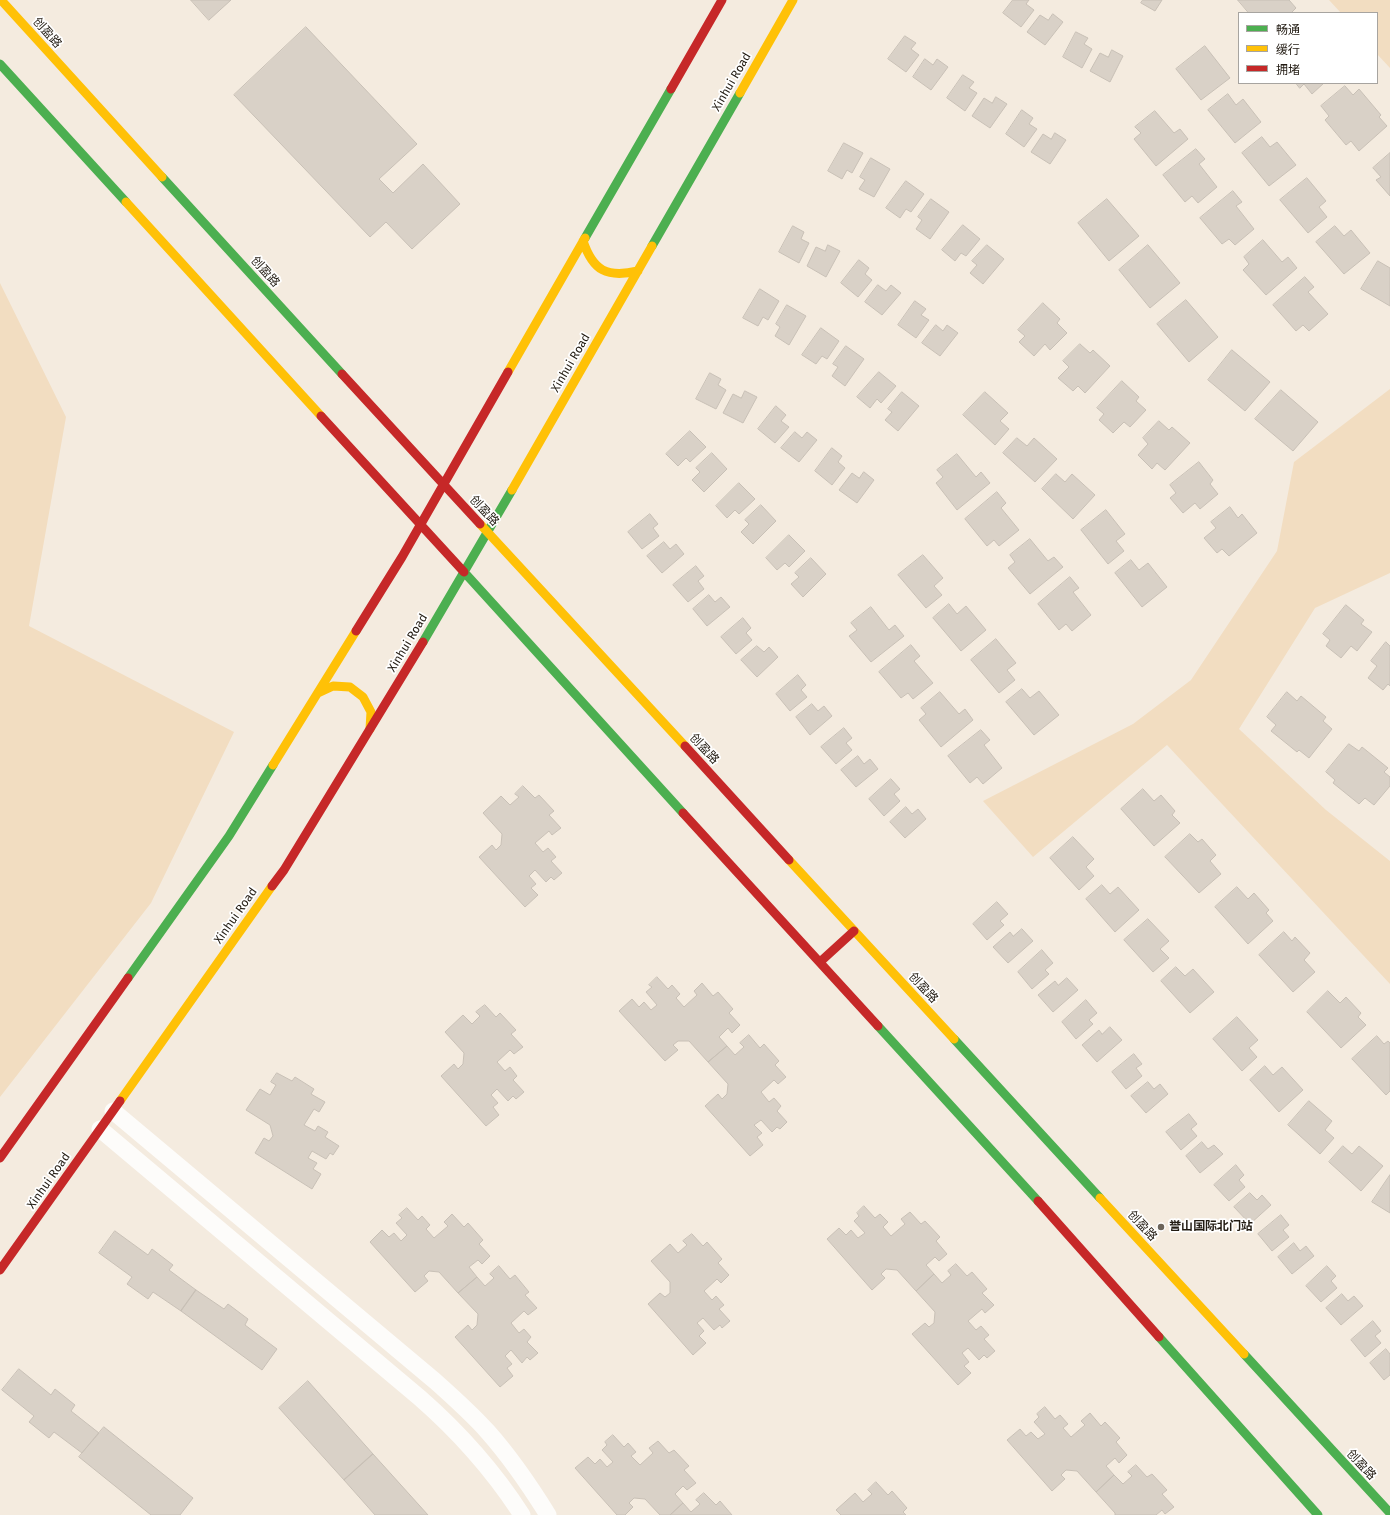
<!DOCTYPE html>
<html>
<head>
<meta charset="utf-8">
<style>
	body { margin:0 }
	#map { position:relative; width:1390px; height:1515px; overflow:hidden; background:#f4ebdf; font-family:"Fira Sans","Noto Sans SC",sans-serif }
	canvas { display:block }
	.legend { position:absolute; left:1238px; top:12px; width:140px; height:72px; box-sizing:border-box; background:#fff; border:1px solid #a7a4a0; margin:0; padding:5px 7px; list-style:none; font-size:12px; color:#221b12 }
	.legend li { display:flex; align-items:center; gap:8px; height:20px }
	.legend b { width:20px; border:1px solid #a7a4a0 }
</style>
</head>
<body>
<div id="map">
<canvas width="1390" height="1515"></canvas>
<ul class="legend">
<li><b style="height:5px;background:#4caf50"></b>畅通</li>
<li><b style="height:5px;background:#ffc107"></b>缓行</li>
<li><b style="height:5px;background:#c62828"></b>拥堵</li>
</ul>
</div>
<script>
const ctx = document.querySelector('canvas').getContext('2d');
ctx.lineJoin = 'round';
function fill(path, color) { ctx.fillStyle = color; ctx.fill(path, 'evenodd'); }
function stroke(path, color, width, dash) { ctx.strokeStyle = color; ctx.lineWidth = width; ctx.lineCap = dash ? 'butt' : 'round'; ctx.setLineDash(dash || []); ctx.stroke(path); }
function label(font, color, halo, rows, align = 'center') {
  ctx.font = font + ' "Fira Sans","Noto Sans SC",sans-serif'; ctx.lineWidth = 3.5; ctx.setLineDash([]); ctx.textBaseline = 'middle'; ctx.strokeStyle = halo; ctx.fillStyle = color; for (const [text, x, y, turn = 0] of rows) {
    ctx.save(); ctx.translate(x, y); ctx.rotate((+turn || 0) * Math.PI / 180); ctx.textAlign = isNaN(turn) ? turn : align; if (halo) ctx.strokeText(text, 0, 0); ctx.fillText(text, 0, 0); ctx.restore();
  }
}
fill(new Path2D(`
	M1329,0H1390V68L1377,54V13H1341Z
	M0,283L66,417L29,626L234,732L151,903L0,1097Z
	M1390,389V573L1315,608L1239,729L1326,810L1390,861V984L1167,745L1033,857L983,801L1133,724L1191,680L1277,551L1294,462Z`), '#f2ddc1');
const building = new Path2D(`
	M191,0H231L209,20Z
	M1013,0H1029L1026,4L1034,10L1021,27L1003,13Z
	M1143,0H1162L1155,11L1141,3Z
	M1238,0H1289L1296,8L1291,13H1249Z
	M1053,14L1063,22L1045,45L1027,32L1040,15L1048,20Z
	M306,27L417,144L379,179L393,193L423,164L460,204L412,249L386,222L370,237L234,95Z
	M1076,32L1088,38L1084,44L1092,49L1082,68L1063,57Z
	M905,36L916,43L911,49L919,55L906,72L888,59Z
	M1205,46L1230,78L1201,100L1176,69Z
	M1112,50L1123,56L1110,82L1090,71L1100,53L1108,57Z
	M925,59L933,65L937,59L948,67L931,90L913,77Z
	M963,75L974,82L969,88L977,93L965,111L947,98Z
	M1296,83H1324L1312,94L1304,84L1300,88Z
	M1345,86L1353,95L1359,89L1381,115L1379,117L1387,126L1359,151L1351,141L1346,145L1325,120L1329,116L1321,106Z
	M1228,94L1236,105L1243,99L1261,122L1235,143L1208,110Z
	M996,97L1007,104L990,128L972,116L984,98L992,103Z
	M1022,110L1033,118L1029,124L1037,129L1024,147L1006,134Z
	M1155,111L1174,133L1180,129L1188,139L1156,166L1134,139L1141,133L1135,127Z
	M1055,133L1066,140L1050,164L1031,152L1043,134L1051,139Z
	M1262,137L1270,147L1277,142L1296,165L1269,186L1242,153Z
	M844,143L863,153L852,173L847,170L842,179L828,171Z
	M1196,149L1205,159L1199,164L1217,187L1198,203L1192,196L1185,202L1163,175Z
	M1390,153V196L1376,180L1381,177L1373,168Z
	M871,158L890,169L874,197L859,189L865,180L860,177Z
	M1307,178L1326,201L1319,207L1327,217L1308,233L1280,200Z
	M906,181L924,194L911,212L906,209L900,218L886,208Z
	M1233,191L1242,202L1236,206L1254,229L1235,245L1229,239L1222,244L1200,218Z
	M931,199L949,212L930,239L916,229L922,220L918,217Z
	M1107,199L1139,236L1109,261L1078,223Z
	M963,225L980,239L966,256L961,253L955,261L942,250Z
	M793,226L804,232L801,239L809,243L799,263L779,252Z
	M1335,226L1344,236L1351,230L1370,253L1344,274L1316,242Z
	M1263,240L1282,262L1288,257L1297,268L1266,295L1243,270L1249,264L1244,257Z
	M828,245L840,251L826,277L807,266L816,247L825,251Z
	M987,245L1004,259L983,284L970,273L977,265L972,261Z
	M1148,245L1180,283L1150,308L1119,270Z
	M859,260L869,268L865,274L872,280L858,297L841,283Z
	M1378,261L1390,268V306L1361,289Z
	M1305,277L1314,287L1308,292L1328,314L1309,331L1303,325L1296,331L1273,305Z
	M878,285L886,291L891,285L901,293L882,315L865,302Z
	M760,289L779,301L768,320L763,317L758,326L743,318Z
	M1186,300L1218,337L1189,362L1157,324Z
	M915,301L926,309L921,315L929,320L916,338L898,325Z
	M1043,303L1060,319L1057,323L1067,333L1050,350L1045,344L1034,356L1019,342L1025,336L1018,330Z
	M787,305L806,316L789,345L775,336L780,327L776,324Z
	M936,325L943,331L947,325L958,333L940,356L922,343Z
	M821,328L839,341L827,359L822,356L816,364L802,355Z
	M1080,344L1090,353L1093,350L1110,366L1085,393L1078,386L1073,391L1058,378L1069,367L1063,361Z
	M846,346L864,359L845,386L832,376L838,367L833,364Z
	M1232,350L1270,382L1245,411L1208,380Z
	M879,372L896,386L881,403L877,399L870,408L857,397Z
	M710,373L721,379L718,385L726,390L716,409L696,399Z
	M1122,381L1139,397L1136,401L1146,410L1130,427L1124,422L1113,433L1099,420L1104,414L1097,408Z
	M1281,390L1318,422L1293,451L1255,419Z
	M745,391L757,397L743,423L723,413L733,394L741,398Z
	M902,392L919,406L898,431L885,420L892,412L888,409Z
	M985,392L1008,413L1000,421L1009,429L995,445L963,415Z
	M776,406L786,415L781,421L789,427L775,443L758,429Z
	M1159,421L1169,430L1172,427L1190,443L1165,470L1157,463L1152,469L1138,455L1148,444L1143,438Z
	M690,431L706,447L690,462L686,458L678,466L666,454Z
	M795,432L802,438L807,432L817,440L799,462L781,448Z
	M1017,438L1027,446L1034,438L1057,459L1035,482L1003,453Z
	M832,448L842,456L838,462L845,468L832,485L815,471Z
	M712,453L727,469L704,492L692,480L700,472L696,468Z
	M957,454L976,477L981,472L990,483L957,510L936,483L943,477L937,470Z
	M1199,462L1213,480L1210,484L1218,494L1200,509L1195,503L1183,513L1170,498L1176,493L1170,485Z
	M864,472L874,480L857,503L839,490L852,473L859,478Z
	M1056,474L1065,482L1072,474L1095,495L1073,519L1042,489Z
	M739,483L755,499L739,514L735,510L727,518L716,506Z
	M997,492L1006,503L1001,508L1019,530L999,546L994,540L987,546L965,519Z
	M761,505L776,521L753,544L741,532L749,524L745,520Z
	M1230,507L1238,518L1242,514L1257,533L1229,556L1222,549L1217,553L1204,538L1216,528L1211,522Z
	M1106,510L1125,534L1116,541L1124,551L1108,564L1081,530Z
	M650,514L658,524L653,528L659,536L642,549L628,532Z
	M789,535L805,551L789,567L785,563L777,570L766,558Z
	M1030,539L1048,561L1054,557L1063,567L1030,594L1008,568L1015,562L1010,555Z
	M664,542L670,549L676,544L684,554L662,573L647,556Z
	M923,555L943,578L934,586L942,595L926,608L898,575Z
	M811,558L826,574L803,597L791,584L799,577L795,573Z
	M1131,560L1139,570L1148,563L1167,587L1142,607L1115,573Z
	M696,566L704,576L698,581L704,589L688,602L673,585Z
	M1070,577L1079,588L1073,592L1091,615L1072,631L1066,624L1059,630L1038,604Z
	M709,595L715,602L721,597L730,607L707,626L693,609Z
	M949,604L957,614L966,606L986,630L961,651L933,618Z
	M1346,605L1364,620L1361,624L1372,632L1357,651L1351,646L1341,658L1326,646L1330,640L1323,634Z
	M871,607L889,630L895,625L904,636L871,662L849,636L857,630L851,623Z
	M743,618L751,628L746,633L752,640L736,654L721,637Z
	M996,639L1016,663L1007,670L1015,680L999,693L971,660Z
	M1386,642L1390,646V686L1388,684L1383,690L1368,678L1377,666L1371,661Z
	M911,645L920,656L914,661L933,683L913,699L908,693L901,698L879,672Z
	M757,646L764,652L769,647L778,657L757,677L741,660Z
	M798,675L806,685L801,690L807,697L790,711L776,694Z
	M1022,689L1030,698L1039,691L1059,715L1034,735L1006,702Z
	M940,692L959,714L965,709L973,720L941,747L919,720L926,714L921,708Z
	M1287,692L1297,701L1301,696L1326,717L1323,721L1332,729L1309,758L1299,750L1297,752L1271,731L1276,725L1267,717Z
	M812,704L818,711L824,706L832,716L810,735L796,717Z
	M844,728L852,738L846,743L852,750L836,764L821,747Z
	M981,730L990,740L984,745L1002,768L983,784L977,777L970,783L948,756Z
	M1349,744L1359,751L1362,747L1388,768L1384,772L1390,777V786L1374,805L1365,798L1359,804L1333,783L1335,780L1326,772Z
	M858,756L864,764L870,759L878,769L856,787L841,770Z
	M891,779L900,789L894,794L900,801L884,816L869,799Z
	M523,786L535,798L539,795L554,811L549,815L561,828L552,835L549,831L535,843L543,852L548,848L556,857L551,861L562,873L554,880L551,877L546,882L535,870L529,876L536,884L531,888L538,895L525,907L479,857L492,845L496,850L501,845L502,834L483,813L501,796L510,805L519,797L515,794Z
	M1143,789L1154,801L1161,795L1175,811L1172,815L1180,823L1154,846L1121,809Z
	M906,807L912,814L918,809L926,819L905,838L890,822Z
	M1190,834L1198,842L1202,839L1216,855L1210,861L1221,874L1199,893L1165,857Z
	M1073,837L1094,859L1086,867L1094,876L1079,890L1050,858Z
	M1102,885L1110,894L1118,887L1139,910L1115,932L1086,899Z
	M1237,887L1248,899L1254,893L1269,910L1266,913L1273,921L1248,944L1215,907Z
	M997,902L1008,914L1000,921L1004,925L987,940L973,924Z
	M1148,919L1169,941L1160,949L1169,958L1153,972L1124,940Z
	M1022,929L1033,941L1008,963L993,947L1010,932L1013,936Z
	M1284,932L1292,941L1295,937L1310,953L1304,960L1315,972L1293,992L1259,955Z
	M1042,950L1053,963L1045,970L1049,974L1032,989L1018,972Z
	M1176,967L1185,976L1193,969L1214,992L1190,1013L1161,981Z
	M657,977L668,989L672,985L680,994L676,998L684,1007L697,995L694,991L702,983L713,996L718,992L733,1009L729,1013L740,1025L732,1033L728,1028L719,1037L727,1046L708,1062L689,1041H678L673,1045L678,1050L665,1061L619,1011L632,999L639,1007L644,1002L651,1010L657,1005L646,992L652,987L649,985Z
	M1067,978L1078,990L1053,1012L1038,995L1055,981L1058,985Z
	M1328,991L1340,1003L1346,997L1361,1013L1358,1017L1366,1025L1341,1048L1307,1012Z
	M1086,1000L1097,1013L1089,1020L1093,1024L1076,1039L1062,1022Z
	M485,1005L496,1017L500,1013L516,1030L511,1034L523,1047L514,1054L510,1050L497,1062L505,1071L510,1067L517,1076L513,1080L524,1092L516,1099L513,1096L508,1101L497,1089L491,1095L498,1103L493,1107L499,1115L486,1126L441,1076L454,1064L458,1069L463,1064L464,1053L445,1032L463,1015L472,1024L480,1016L476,1012Z
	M1237,1017L1258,1040L1249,1048L1257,1057L1242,1071L1213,1039Z
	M1110,1027L1122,1040L1097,1062L1082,1045L1099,1030L1102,1034Z
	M749,1035L760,1048L764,1044L779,1061L775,1065L786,1077L778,1084L774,1080L761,1092L769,1102L774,1098L781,1106L777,1111L787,1122L780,1129L777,1127L772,1132L761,1120L754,1125L762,1133L757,1137L763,1145L750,1156L705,1106L718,1094L722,1099L727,1094L728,1084L708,1062L727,1046L735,1055L744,1047L740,1043Z
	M1377,1036L1384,1044L1388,1041L1390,1043V1091L1386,1095L1352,1059Z
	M1134,1054L1142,1064L1136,1068L1142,1076L1126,1089L1112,1072Z
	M1265,1066L1273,1075L1282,1067L1303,1090L1279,1112L1250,1080Z
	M277,1073L292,1081L295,1077L314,1089L311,1094L325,1102L319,1112L314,1109L304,1125L315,1131L318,1126L328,1132L325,1137L339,1146L333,1155L330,1153L326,1159L312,1151L308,1158L317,1163L313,1169L321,1174L312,1189L255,1153L264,1138L269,1141L273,1136L270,1125L246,1110L260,1089L270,1095L276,1085L271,1082Z
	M1148,1082L1154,1089L1160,1084L1168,1094L1146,1113L1131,1096Z
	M1309,1101L1332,1121L1325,1130L1334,1138L1320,1154L1288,1125Z
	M1189,1114L1197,1124L1191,1129L1197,1136L1181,1150L1166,1132Z
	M1202,1142L1208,1149L1214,1145L1223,1154L1200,1173L1186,1156Z
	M1343,1146L1352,1154L1359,1146L1383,1166L1361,1191L1329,1162Z
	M1236,1165L1244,1175L1239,1180L1245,1187L1229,1201L1214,1185Z
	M1390,1175V1213L1372,1202Z
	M1250,1193L1257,1200L1262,1195L1271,1205L1250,1224L1234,1207Z
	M864,1206L875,1218L880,1214L888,1222L883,1227L891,1236L905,1224L901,1219L910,1212L921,1224L925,1221L940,1237L936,1241L947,1254L939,1261L935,1257L926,1265L934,1274L916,1291L897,1270L886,1269L881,1274L885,1278L872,1290L827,1239L839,1228L846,1235L851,1230L858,1238L865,1233L854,1221L859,1216L857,1213Z
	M407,1208L418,1220L422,1216L430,1225L426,1229L434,1238L448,1226L444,1222L452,1214L464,1227L468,1223L483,1240L479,1244L490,1256L482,1264L478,1260L469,1267L477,1277L458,1293L439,1272L429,1271L424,1276L428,1281L415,1292L370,1242L382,1230L389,1237L394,1233L401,1241L407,1235L396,1223L402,1218L399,1215Z
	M1281,1215L1289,1225L1283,1230L1289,1237L1272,1251L1258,1234Z
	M115,1231L148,1255L152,1249L173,1265L169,1270L196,1290L181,1311L153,1292L148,1299L127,1284L132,1277L99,1253Z
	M692,1234L703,1246L707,1242L722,1259L718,1263L729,1275L721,1283L717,1279L704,1291L712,1300L716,1296L724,1305L719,1309L730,1321L722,1328L720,1325L714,1330L703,1318L697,1323L704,1331L699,1336L706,1343L693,1355L648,1304L660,1293L665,1297L670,1293V1282L651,1261L670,1244L678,1253L687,1245L683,1241Z
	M1294,1243L1300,1251L1306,1246L1314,1256L1292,1274L1278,1257Z
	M956,1264L967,1276L972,1272L987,1289L982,1293L994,1305L985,1313L982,1309L968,1321L976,1330L981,1326L989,1335L984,1339L995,1351L987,1358L984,1355L979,1360L968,1348L962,1353L969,1362L964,1366L971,1373L958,1385L912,1334L925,1323L929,1327L934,1323L935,1312L916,1291L934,1274L942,1283L951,1275L948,1271Z
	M499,1266L510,1279L515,1275L529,1292L525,1295L537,1308L528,1315L524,1311L511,1323L519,1333L524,1329L531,1337L527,1342L538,1353L530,1360L527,1357L522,1363L511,1350L505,1356L512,1364L507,1368L513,1376L500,1387L455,1337L468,1325L472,1330L477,1325L478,1314L458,1293L477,1277L485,1286L494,1278L490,1274Z
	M1327,1266L1336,1276L1331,1281L1337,1288L1321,1302L1306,1286Z
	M196,1290L224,1309L228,1304L248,1319L245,1325L277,1349L262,1370L181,1311Z
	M1342,1294L1348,1301L1354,1296L1363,1306L1341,1325L1326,1308Z
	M1373,1321L1381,1331L1375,1336L1381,1343L1365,1357L1351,1340Z
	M1386,1349L1390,1354V1375L1384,1380L1370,1363Z
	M19,1369L51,1395L55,1389L75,1405L71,1411L99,1433L82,1453L54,1432L49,1438L29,1422L34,1416L2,1390Z
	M308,1381L373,1454L344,1480L279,1408Z
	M1045,1407L1055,1419L1060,1415L1068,1424L1063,1428L1071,1437L1085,1425L1081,1421L1090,1413L1101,1426L1105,1422L1120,1438L1116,1442L1127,1455L1119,1463L1115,1458L1106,1466L1114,1475L1096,1492L1077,1471L1066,1470L1061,1475L1065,1479L1052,1491L1007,1440L1020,1429L1026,1436L1031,1432L1038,1439L1045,1434L1034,1422L1039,1417L1037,1414Z
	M104,1427L193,1498L180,1515H151L79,1457Z
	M613,1435L624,1447L628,1443L636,1452L631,1456L640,1465L653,1453L649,1448L658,1441L669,1453L674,1450L689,1466L684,1470L696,1483L687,1490L683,1486L675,1494L683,1503L670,1515H660L645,1499L634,1498L629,1503L633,1507L625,1515H617L575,1468L588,1457L595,1464L600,1459L607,1467L613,1462L602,1450L607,1445L605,1442Z
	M373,1454L428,1515H375L344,1480Z
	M1136,1465L1147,1477L1152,1474L1167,1490L1162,1494L1174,1507L1165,1514L1162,1510L1156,1515H1115V1513L1096,1492L1114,1475L1123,1484L1132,1476L1128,1472Z
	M876,1482L888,1495L892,1491L907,1508L903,1512L906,1515H841L836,1510L855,1493L863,1502L872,1494L868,1490Z
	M704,1493L716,1505L720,1501L732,1515H670L683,1503L691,1512L700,1504L696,1500Z`);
fill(building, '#d9d1c7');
stroke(building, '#c8c0b6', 1);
stroke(new Path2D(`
	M113,1111L435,1381C453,1397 472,1414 488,1432C511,1458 530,1486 548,1515
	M100,1129L420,1398C460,1433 493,1470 522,1515`), '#fdfcfa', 17);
stroke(new Path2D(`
	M0,64L126,202
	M162,177L342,374
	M585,238L671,89
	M652,246L740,93
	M464,572L683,813
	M423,642L512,490
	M128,978L229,836L273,765
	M878,1026L1038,1201
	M954,1039L1100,1198
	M1159,1337L1318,1515
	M1244,1354L1390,1513`), '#4caf50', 9);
stroke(new Path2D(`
	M1,0L162,177
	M740,93L793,0
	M126,202L321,416
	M583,241C593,271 607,278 638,271
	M508,372L585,238
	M512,490L652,246
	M480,524L685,746
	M318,693L333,686L350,687L363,697L371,712L370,729
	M273,765L356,631
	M789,860L954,1039
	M120,1101L272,886
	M1100,1198L1244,1354`), '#ffc107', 9);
stroke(new Path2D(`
	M671,89L722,0
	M342,374L480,524
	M321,416L464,572
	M356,631L402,557L508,372
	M685,746L789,860
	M683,813L878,1026
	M272,886L284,870L423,642
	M820,962L854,931
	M0,1158L128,978
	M1038,1201L1159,1337
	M0,1270L120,1101`), '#c62828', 9);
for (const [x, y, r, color] of [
	[1161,1227,4,"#6c645a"]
]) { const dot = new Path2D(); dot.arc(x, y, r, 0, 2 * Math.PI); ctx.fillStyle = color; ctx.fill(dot); stroke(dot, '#fff', 1.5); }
label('12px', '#221b12', '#fff', [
	["创盈路",47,33,48],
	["Xinhui Road",732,82,-60],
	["创盈路",265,272,48],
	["Xinhui Road",571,363,-60],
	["创盈路",484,511,47],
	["Xinhui Road",408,643,-59],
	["创盈路",704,749,47],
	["Xinhui Road",236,916,-55],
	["创盈路",923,988,47],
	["Xinhui Road",49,1181,-55],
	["创盈路",1142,1226,47],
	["创盈路",1361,1465,47]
]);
label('bold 12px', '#221b12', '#fff', [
	["誉山国际北门站",1169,1227]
], 'left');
</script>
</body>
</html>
